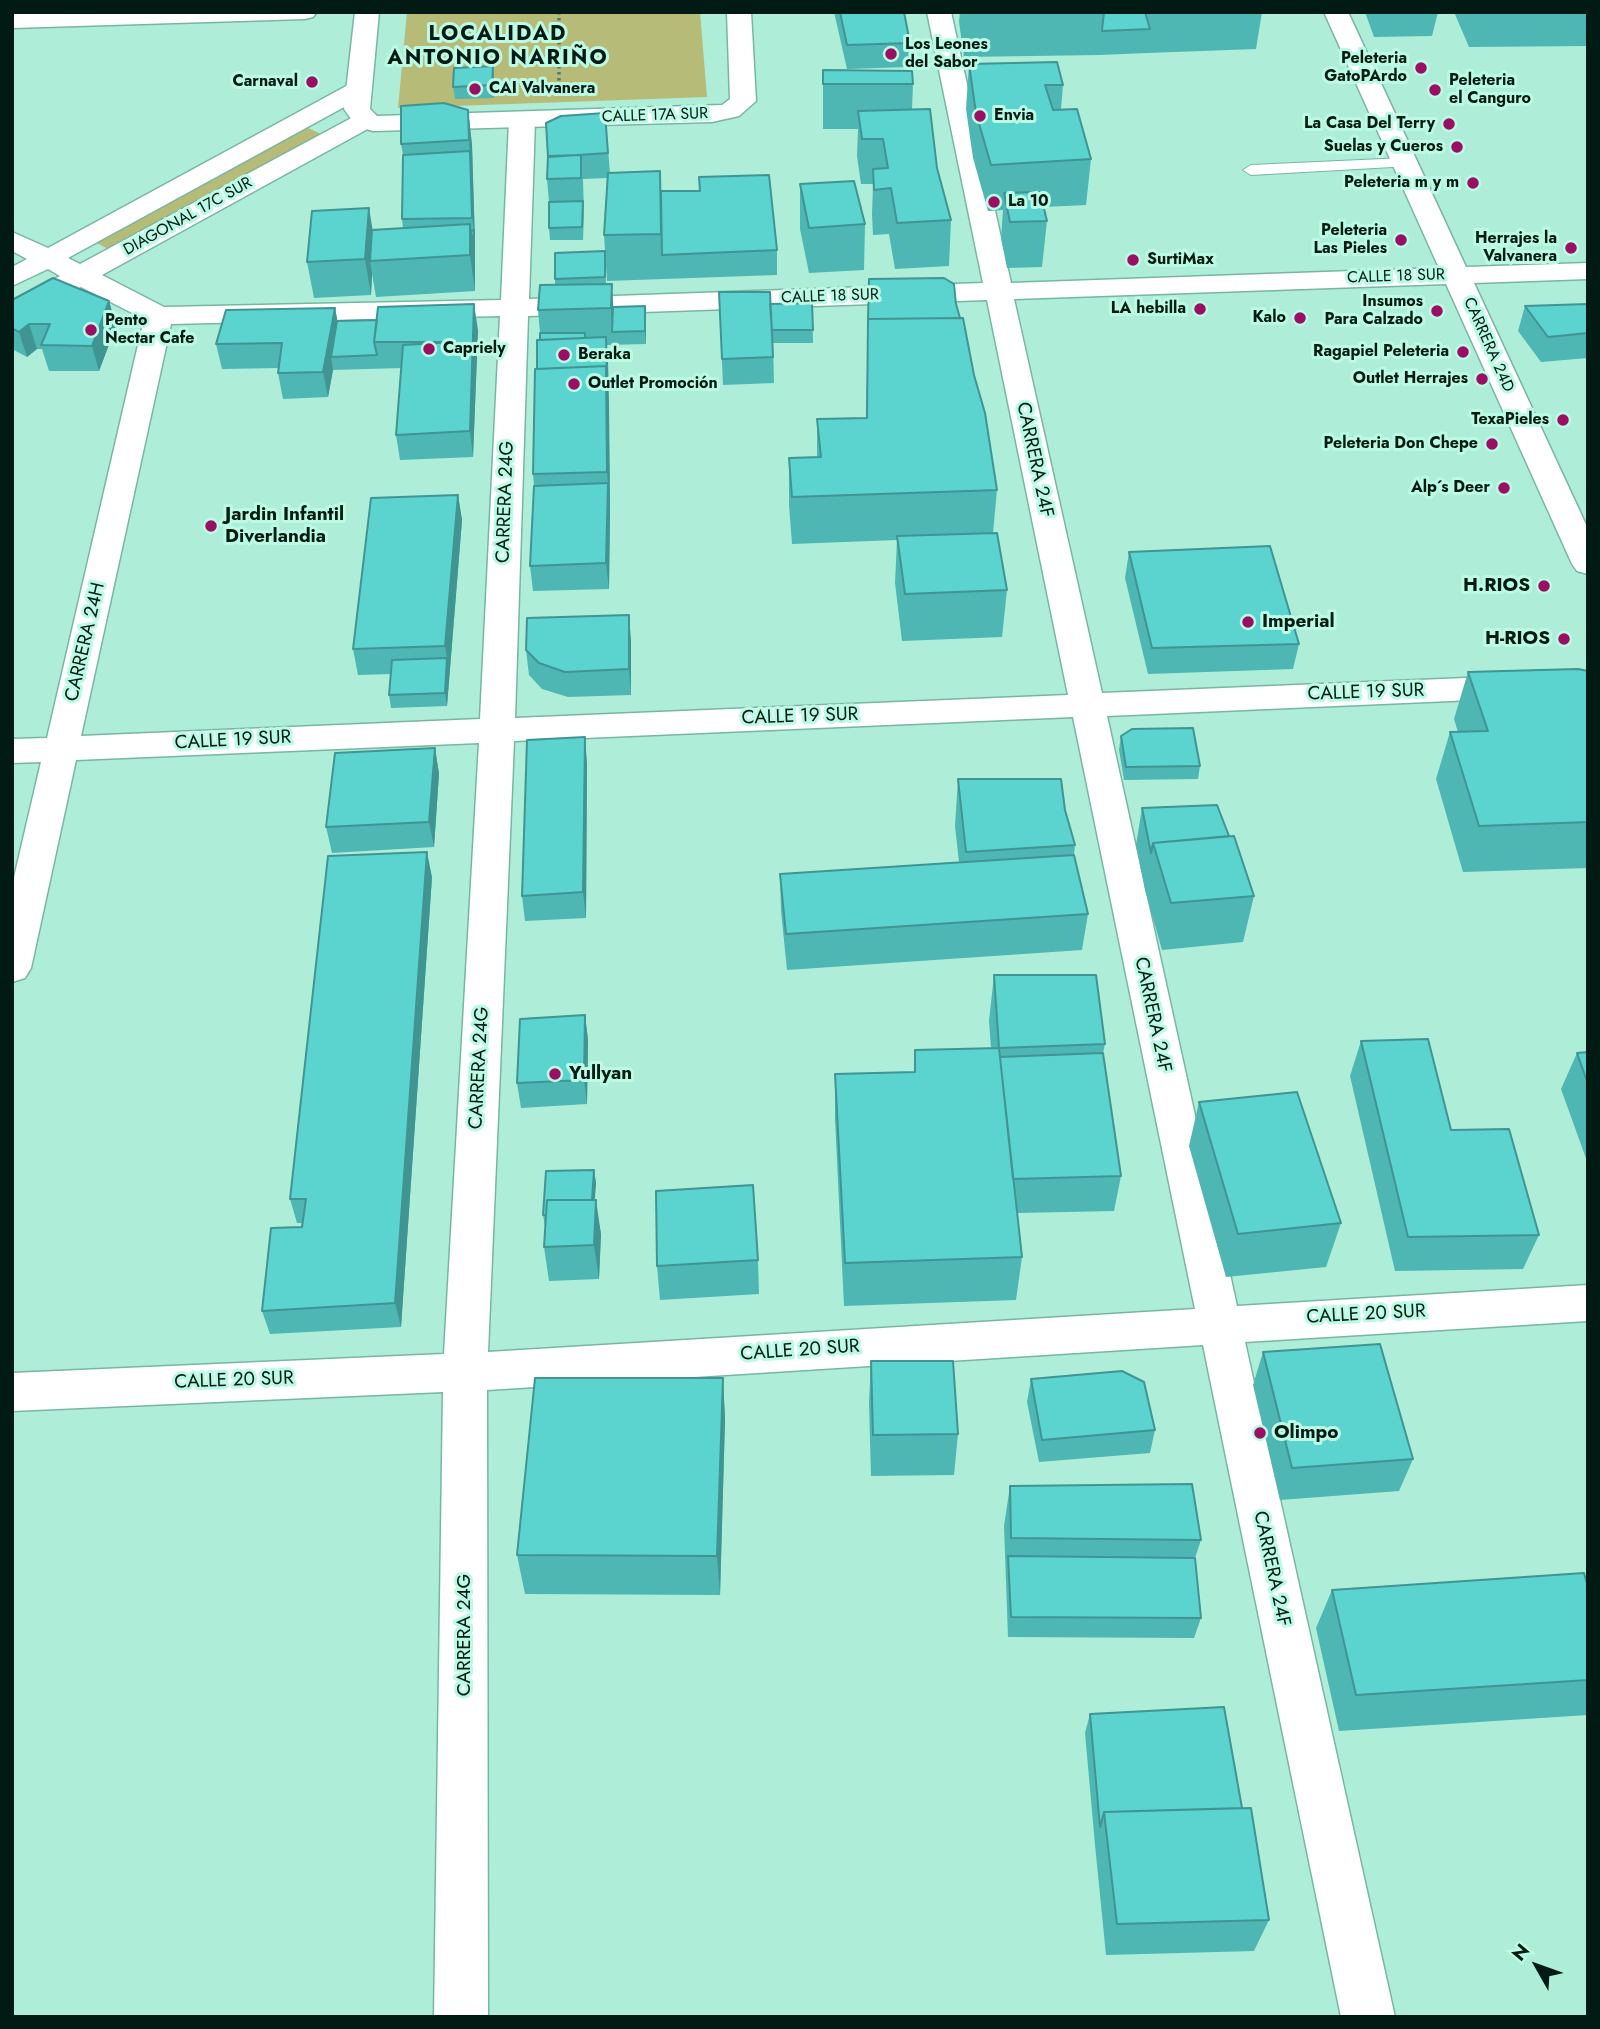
<!DOCTYPE html>
<html>
<head>
<meta charset="utf-8">
<style>
	body { margin:0 }
	#map { position:relative; width:1600px; height:2029px; overflow:hidden; background:#aeeed9; font-family:Jost,sans-serif }
	canvas { display:block }
	.frame { position:absolute; inset:0; border:14px solid #011a13; pointer-events:none }
	.north { position:absolute; left:1502px; top:1931px; width:70px; height:70px; -webkit-text-stroke:5px #bbfbe6; paint-order:stroke; rotate:310deg; font-size:19px; font-weight:700; line-height:28px; text-align:center; color:#011a13 }
	.north::after { content:''; display:block; margin:auto; width:24px; height:32px; background:#011a13; clip-path:polygon(50% 0,100% 100%,50% 72%,0 100%) }
</style>
</head>
<body>
<div id="map">
<canvas width="1600" height="2029"></canvas>
<div class="frame"></div>
<div class="north">N</div>
</div>
<script>
const ctx = document.querySelector('canvas').getContext('2d');
ctx.lineJoin = 'round';
function fill(path, color) { ctx.fillStyle = color; ctx.fill(path, 'evenodd'); }
function stroke(path, color, width, dash) { ctx.strokeStyle = color; ctx.lineWidth = width; ctx.lineCap = dash ? 'butt' : 'round'; ctx.setLineDash(dash || []); ctx.stroke(path); }
function label(font, color, halo, rows, align = 'center') {
  ctx.font = font + ' Jost,sans-serif'; ctx.lineWidth = 6; ctx.setLineDash([]); ctx.textBaseline = 'middle'; ctx.strokeStyle = halo; ctx.fillStyle = color; for (const [text, x, y, turn = 0] of rows) {
    ctx.save(); ctx.translate(x, y); ctx.rotate((+turn || 0) * Math.PI / 180); ctx.textAlign = isNaN(turn) ? turn : align; if (halo) ctx.strokeText(text, 0, 0); ctx.fillText(text, 0, 0); ctx.restore();
  }
}
fill(new Path2D(`
	M407,12H700L707,97L398,108Z
	M304,126L323,135L112,251L93,241Z`), '#b6bb77');
const service = new Path2D(`
	M1405,158L1410,160L1413,163L1410,166L1251,175L1243,170L1251,165Z`);
const minor = new Path2D(`
	M927,12H951L1011,283L1439,268L1324,12H1348L1466,267L1588,263V279L1474,283L1588,529V574L1577,571L1572,564L1446,284L1014,299L1102,693L1588,673V695L1107,716L1237,1306L1588,1285V1321L1245,1342L1395,2017H1341L1203,1345L487,1390L488,2017H434L443,1392L12,1411V1373L444,1354L479,743L76,760L31,968L25,978L12,982V886L41,762L12,763V739L47,738L144,319L81,287L22,319L12,321V301L60,276L48,269L12,286V267L27,259L12,251V232L48,248L350,84L359,82L368,84L371,89L368,94L68,258L80,264L355,116L364,113L373,116L377,121L373,126L102,275L164,307L501,300L509,121L513,116L522,113L531,116L535,121L529,299L983,283ZM987,300L1068,695L515,718L528,316ZM500,316L480,719L81,736L171,324ZM1073,717L1195,1309L488,1352L514,741Z`);
const tertiary = new Path2D(`
	M64,12H317L313,17L305,19L12,28V14Z
	M355,12H379L370,109L377,116L722,105L730,99L727,12H751L756,101L739,116L712,122L373,131L356,126L344,109Z`);
stroke(service, '#78b6a2', 2);
stroke(minor, '#78b6a2', 3);
stroke(tertiary, '#78b6a2', 3);
stroke(new Path2D(`
	M559,12V81`), '#507a6d', 3.5, [2.5, 3.5]);
fill(service, '#fff');
fill(minor, '#fff');
fill(tertiary, '#fff');
fill(new Path2D(`
	M834,12H904L910,43L909,67L847,69Z
	M960,12H1262L1256,49L1147,53L1099,55L964,57L959,22Z
	M1365,12H1438L1432,36L1374,37Z
	M1454,12H1588V46L1469,47Z
	M969,64L1063,85L1061,109L1091,159L1086,205L1044,207L1047,221L1042,267L1007,268L1001,238L1003,210L988,211L973,158L966,109Z
	M823,70L913,84L912,109L937,168L951,220L949,266L895,269L889,234L873,235L872,214L873,184H861L857,156L858,129H823Z
	M494,79V98L455,99L453,87Z
	M468,110L472,145L475,243V291L376,297L372,274L371,295L314,298L307,262L372,230L403,228L402,219L403,155L401,144Z
	M605,113L610,173L661,191L777,250V275L607,281L604,235L607,178L583,179L584,214L583,240H550L549,228V202L547,179Z
	M800,184L865,224L864,270L809,273L800,229Z
	M605,251L606,284L613,307L646,319V344L607,345L608,362L610,509L609,589L533,591L530,566L534,486L533,474L540,333L538,310L555,285V279Z
	M869,279L956,304L974,375L997,490L993,533L1007,590L1002,637L902,641L895,583L897,540L792,544L789,505V458L817,457V419L866,418Z
	M12,300L109,301L116,326L99,371H49L42,349H37L27,357L12,349Z
	M812,303L813,343H773L774,383L723,385L720,318L770,304Z
	M1588,304V358L1541,362L1518,331L1525,306Z
	M335,308L337,321L478,330L473,457L400,460L396,435L402,368L333,370L328,397L283,399L278,373L279,368L222,369L216,344Z
	M458,495L462,520L447,706L391,708L389,695L391,674L358,675L353,649Z
	M1129,552L1299,644L1293,669L1148,674L1125,578Z
	M631,640V695L568,697L542,689L529,675L526,650Z
	M1588,671V868L1463,872L1436,779L1450,732H1458L1454,719L1468,672Z
	M1121,736L1200,766L1198,779L1124,780L1119,750Z
	M435,748L439,774L434,847L332,853L326,827Z
	M587,763L586,918L525,921L522,896Z
	M958,779L1065,810L1075,845L1074,855L1088,914L1082,950L787,970L781,911L780,874L959,862L955,826Z
	M1142,808L1229,836L1254,896L1243,942L1162,950L1145,890L1136,845Z
	M432,877L401,1327L270,1334L262,1311L302,1227V1223H297L290,1199Z
	M994,975L1105,1044L1103,1053L1121,1176L1114,1211L1017,1213L1022,1257L1016,1300L844,1306L835,1119V1074L914,1072L915,1050L991,1048L989,1021Z
	M585,1015L588,1040L587,1104L521,1108L517,1083Z
	M1361,1041L1451,1130L1539,1235L1523,1269L1395,1271L1350,1076Z
	M1588,1052V1164L1561,1089L1577,1053Z
	M1199,1102L1341,1223L1326,1267L1226,1277L1189,1146Z
	M594,1170L596,1183L594,1200L601,1234L599,1279L549,1281L544,1247L545,1227L543,1215Z
	M758,1260L759,1294L660,1300L657,1266Z
	M1263,1352L1413,1459L1399,1491L1280,1500L1253,1385Z
	M871,1361L958,1434L954,1475L871,1476L869,1403Z
	M723,1378L725,1420L720,1595L525,1594L517,1555Z
	M1031,1379L1155,1430L1150,1453L1039,1462L1027,1402Z
	M1010,1486L1201,1540L1195,1558L1201,1618L1194,1638L1008,1637L1004,1526Z
	M1588,1587V1715L1339,1731L1316,1628L1332,1590Z
	M1090,1714L1242,1808L1269,1920L1254,1951L1106,1955L1095,1845L1085,1733Z`), '#4eb6b3');
fill(new Path2D(`
	M493,66L494,79V98L492,85Z
	M468,110L472,145L475,243V291L470,255V224L473,248L474,230L472,218Z
	M369,208L375,244L370,261L372,274L371,295L365,259Z
	M612,284L614,320L612,332L611,308Z
	M109,301L116,326L99,371L92,346Z
	M474,304L478,330L473,457L470,431Z
	M645,306L646,319V344L645,331Z
	M335,308L340,333L331,357L333,370L328,397L323,372Z
	M29,324L37,349L27,357L19,332Z
	M606,337L608,362L609,403L607,377Z
	M606,366L609,403L610,509L607,472Z
	M608,483L610,509L609,589L606,563Z
	M458,495L462,520L447,706L445,693L447,658L445,646Z
	M629,615L631,640V695L629,669Z
	M585,737L587,763L586,918L583,892Z
	M435,748L439,774L434,847L429,822Z
	M427,852L432,877L401,1327L395,1303Z
	M585,1015L588,1040L587,1104L584,1080Z
	M594,1170L596,1183L593,1226L591,1214Z
	M596,1200L601,1234L599,1279L594,1245Z
	M723,1378L725,1420L720,1595L717,1556Z`), '#409492');
const building = new Path2D(`
	M840,12H904L910,43L847,45Z
	M966,12H1051L967,13Z
	M1104,12H1145L1150,29L1102,31Z
	M1057,62L1063,85H1045L1053,110L1077,109L1091,159L991,165L976,113L969,64Z
	M493,66L492,85L453,87L454,68Z
	M823,70L912,71L913,84H823Z
	M444,103L468,110L469,140L401,144V106Z
	M930,109L937,168L951,220L897,223L891,188L874,190L873,169L888,168L883,139H862L858,111Z
	M605,113L608,153L548,157L546,123L561,116Z
	M470,151L472,218L402,219L403,155Z
	M581,155V178L547,179L548,156Z
	M660,171L661,234L604,235L608,173Z
	M769,175L777,250L662,255L661,191H700L699,177Z
	M854,181L865,224L809,228L800,184Z
	M1040,192L1047,221L1010,222L1004,193Z
	M583,201L582,227L549,228V202Z
	M369,208L365,259L307,262L312,211Z
	M470,224V255L370,261L372,230Z
	M474,230L473,248L471,231Z
	M605,251V277L555,279V253Z
	M53,278L109,301L92,346L41,345L50,324H29L19,332L12,328V300Z
	M944,278L954,284L956,304L960,318L868,319L869,279Z
	M612,284L611,308L538,310L540,285Z
	M719,292H770L773,357L722,359Z
	M812,303L813,330H772L770,304Z
	M474,304L470,431L396,435L403,345L455,342H374L378,307Z
	M1588,304V333L1548,337L1525,306Z
	M645,306V331L612,332L613,307Z
	M335,308L323,372L278,373L282,343L216,344L226,310Z
	M963,318L974,375L985,413L997,490L792,497L789,458L821,457L817,419L867,418L868,319Z
	M377,320L374,342L377,355L331,357L337,321Z
	M540,333H585V338L540,340Z
	M606,337L607,377L606,366L537,369V340Z
	M606,366L607,472L533,474L535,369Z
	M608,483L606,563L530,566L534,486Z
	M458,495L445,646L353,649L371,498Z
	M997,533L1007,590L905,594L897,536Z
	M1270,546L1299,644L1152,648L1129,552Z
	M629,615V669L565,672L539,663L526,650L527,618Z
	M447,658L445,693L389,695L392,660Z
	M1578,669L1588,671V822L1479,826L1450,732L1488,731L1468,672Z
	M1193,728L1200,766L1126,767L1121,736L1132,729Z
	M585,737L583,892L522,896L527,740Z
	M435,748L429,822L326,827L335,753Z
	M958,779H1061L1065,810L1075,845L966,852Z
	M1217,805L1229,836L1153,843L1151,853L1142,808Z
	M1234,836L1254,896L1171,903L1153,843Z
	M427,852L395,1303L262,1311L271,1228L302,1227L306,1199H290L328,856Z
	M1074,855L1088,914L786,934L780,874Z
	M994,975H1096L1105,1044L999,1048L1022,1257L845,1263L835,1074L915,1072V1050L999,1048Z
	M585,1015L584,1080L517,1083L520,1019Z
	M1428,1039L1451,1130L1509,1129L1539,1235L1408,1237L1361,1041Z
	M1588,1052V1084L1577,1053Z
	M1103,1053L1121,1176L1013,1179L1000,1057Z
	M1297,1092L1341,1223L1238,1234L1199,1102Z
	M594,1170L592,1200H547L546,1215H543L546,1171Z
	M753,1185L758,1260L657,1266L656,1191Z
	M547,1200H596L594,1245L544,1247Z
	M1380,1344L1413,1459L1292,1468L1263,1352Z
	M871,1361H953L958,1434L873,1435Z
	M1122,1371L1144,1382L1155,1430L1042,1440L1031,1379Z
	M535,1378H723L717,1556L517,1555Z
	M1192,1484L1201,1540L1011,1538L1010,1486Z
	M1008,1556L1195,1558L1201,1618L1011,1617Z
	M1584,1573L1588,1587V1680L1356,1695L1332,1590Z
	M1224,1707L1242,1808L1104,1812L1100,1827L1090,1714Z
	M1251,1808L1269,1920L1117,1924L1104,1812Z`);
fill(building, '#5bd4d0');
stroke(building, '#409492', 2);
for (const [x, y, r, color] of [
	[891,54,7,"#9a0f61"],
	[1421,68,7,"#9a0f61"],
	[312,82,7,"#9a0f61"],
	[475,89,7,"#9a0f61"],
	[1435,90,7,"#9a0f61"],
	[980,116,7,"#9a0f61"],
	[1449,124,7,"#9a0f61"],
	[1457,147,7,"#9a0f61"],
	[1473,183,7,"#9a0f61"],
	[994,202,7,"#9a0f61"],
	[1401,240,7,"#9a0f61"],
	[1571,248,7,"#9a0f61"],
	[1133,260,7,"#9a0f61"],
	[1200,309,7,"#9a0f61"],
	[1437,311,7,"#9a0f61"],
	[1300,318,7,"#9a0f61"],
	[91,330,7,"#9a0f61"],
	[429,349,7,"#9a0f61"],
	[1463,352,7,"#9a0f61"],
	[564,355,7,"#9a0f61"],
	[1482,379,7,"#9a0f61"],
	[574,384,7,"#9a0f61"],
	[1563,420,7,"#9a0f61"],
	[1492,444,7,"#9a0f61"],
	[1504,488,7,"#9a0f61"],
	[211,526,7,"#9a0f61"],
	[1544,586,7,"#9a0f61"],
	[1248,622,7,"#9a0f61"],
	[1564,639,7,"#9a0f61"],
	[555,1074,7,"#9a0f61"],
	[1260,1433,7,"#9a0f61"]
]) { const dot = new Path2D(); dot.arc(x, y, r, 0, 2 * Math.PI); ctx.fillStyle = color; ctx.fill(dot); stroke(dot, '#bbfbe6', 2.5); }
label('bold 16px', '#011a13', '#bbfbe6', [
	["Los Leones",905,45,"left"],
	["del Sabor",905,63,"left"],
	["Peleteria",1407,59],
	["GatoPArdo",1407,77],
	["Peleteria",1449,81,"left"],
	["el Canguro",1449,99,"left"],
	["Carnaval",298,82],
	["CAI Valvanera",489,89,"left"],
	["Envia",994,116,"left"],
	["La Casa Del Terry",1435,124],
	["Suelas y Cueros",1443,147],
	["Peleteria m y m",1459,183],
	["La 10",1008,202,"left"],
	["Peleteria",1387,231],
	["Las Pieles",1387,249],
	["Herrajes la",1557,239],
	["Valvanera",1557,257],
	["SurtiMax",1147,260,"left"],
	["Insumos",1423,302],
	["Para Calzado",1423,320],
	["LA hebilla",1186,309],
	["Kalo",1286,318],
	["Pento",105,321,"left"],
	["Nectar Cafe",105,339,"left"],
	["Capriely",443,349,"left"],
	["Ragapiel Peleteria",1449,352],
	["Beraka",578,355,"left"],
	["Outlet Herrajes",1468,379],
	["Outlet Promoción",588,384,"left"],
	["TexaPieles",1549,420],
	["Peleteria Don Chepe",1478,444],
	["Alp´s Deer",1490,488]
], 'right');
label('16px', '#011a13', '#bbfbe6', [
	["CALLE 17A SUR",655,116,-2],
	["DIAGONAL 17C SUR",188,217,-29],
	["CALLE 18 SUR",1396,277,-2],
	["CALLE 18 SUR",830,297,-2],
	["CARRERA 24D",1488,345,66]
]);
label('19px', '#011a13', '#bbfbe6', [
	["CARRERA 24F",1034,460,78],
	["CARRERA 24G",506,502,-88],
	["CARRERA 24H",86,642,-77],
	["CALLE 19 SUR",1366,693,-2],
	["CALLE 19 SUR",800,717,-2],
	["CALLE 19 SUR",233,741,-3],
	["CARRERA 24F",1152,1015,78],
	["CARRERA 24G",480,1068,-87],
	["CALLE 20 SUR",1366,1315,-3],
	["CALLE 20 SUR",800,1351,-4],
	["CALLE 20 SUR",234,1381,-2],
	["CARRERA 24F",1271,1569,78],
	["CARRERA 24G",465,1635,-90]
]);
label('bold 19px', '#011a13', '#bbfbe6', [
	["Jardin Infantil",225,515],
	["Diverlandia",225,537],
	["H.RIOS",1530,586,"right"],
	["Imperial",1262,622],
	["H-RIOS",1550,639,"right"],
	["Yullyan",569,1074],
	["Olimpo",1274,1433]
], 'left');
ctx.letterSpacing = '2px';
label('bold 21px', '#011a13', '#bbfbe6', [
	["LOCALIDAD",498,35],
	["ANTONIO NARIÑO",498,59]
]);
ctx.letterSpacing = '0px';
</script>
</body>
</html>
